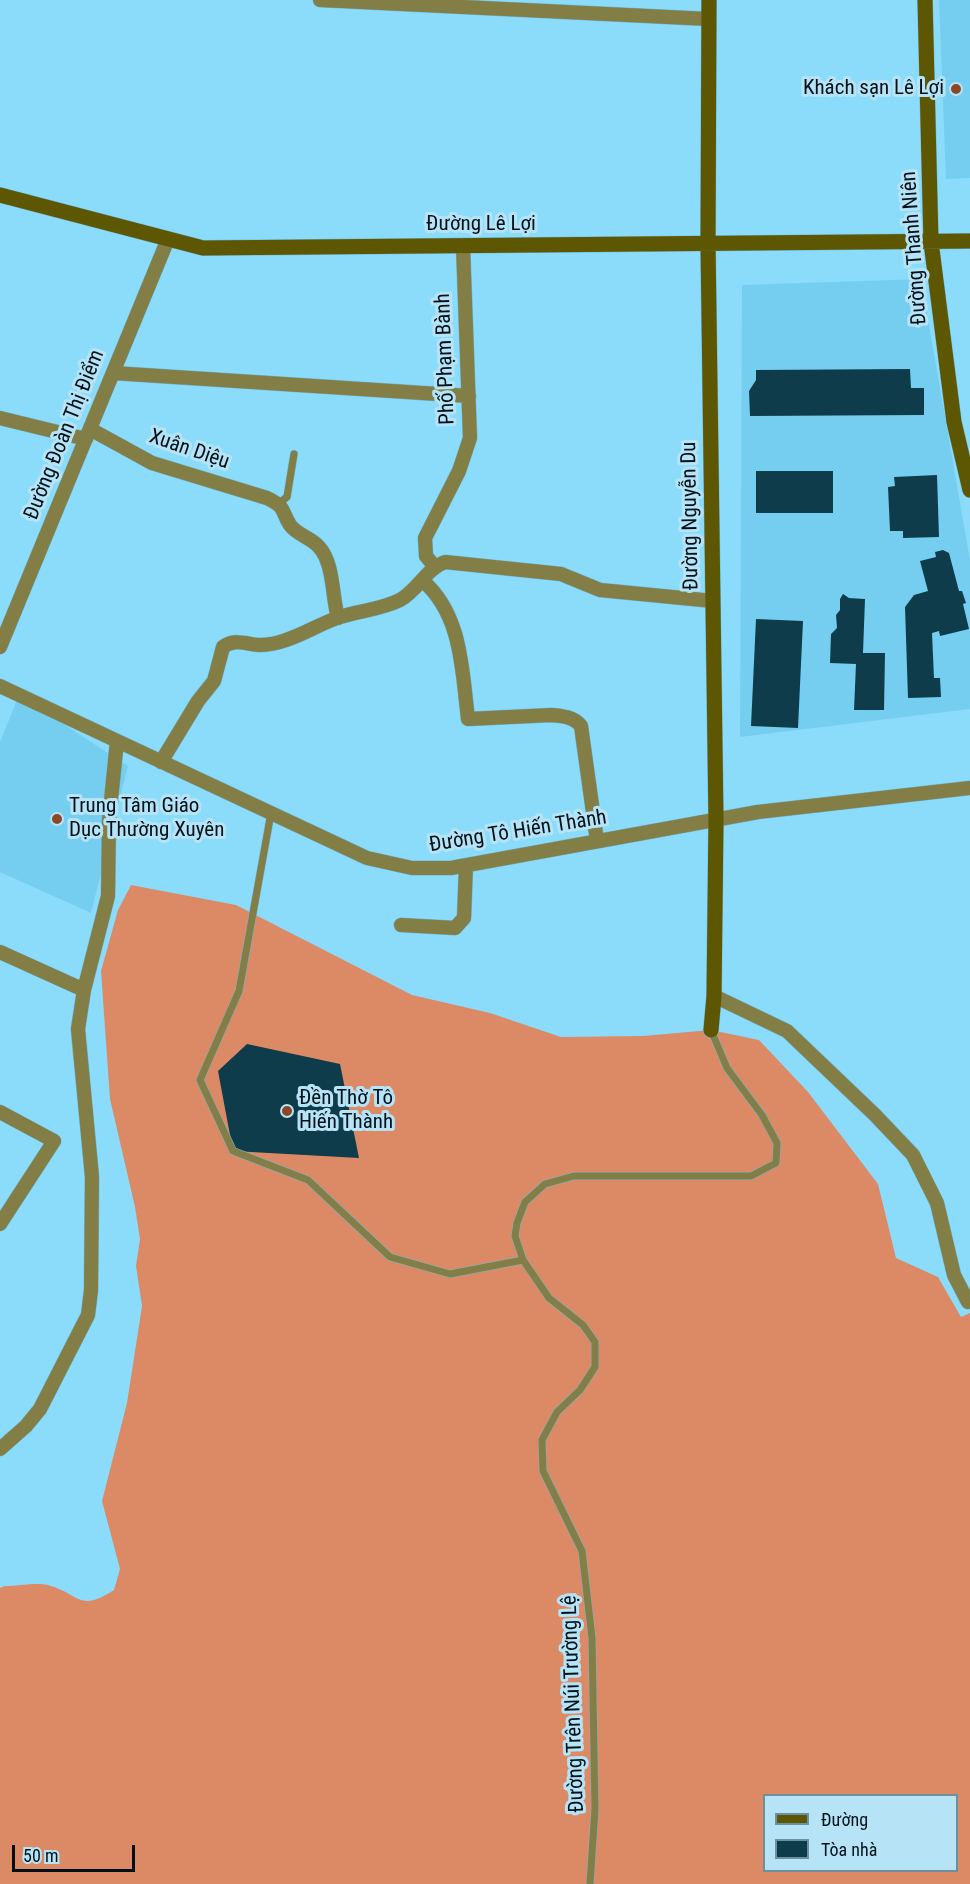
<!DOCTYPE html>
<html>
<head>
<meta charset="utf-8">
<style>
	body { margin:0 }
	#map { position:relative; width:970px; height:1884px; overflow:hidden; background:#8bdcfb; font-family:"Roboto Condensed",sans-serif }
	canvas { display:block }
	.legend { position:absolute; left:763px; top:1794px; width:195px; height:78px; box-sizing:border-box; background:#b6e4f6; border:2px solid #6d909e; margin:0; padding:8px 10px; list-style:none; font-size:18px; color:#00111a }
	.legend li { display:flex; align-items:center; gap:12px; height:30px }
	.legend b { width:30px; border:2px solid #6d909e }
	.scale { position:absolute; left:12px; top:1845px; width:123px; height:27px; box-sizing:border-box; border:3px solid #00111a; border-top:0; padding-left:8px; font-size:18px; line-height:21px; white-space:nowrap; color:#00111a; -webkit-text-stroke:4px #b6e4f6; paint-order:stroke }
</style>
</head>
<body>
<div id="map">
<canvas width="970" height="1884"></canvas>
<ul class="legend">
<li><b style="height:8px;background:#5d5602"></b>Đường</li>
<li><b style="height:16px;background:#0f3c4b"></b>Tòa nhà</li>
</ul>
<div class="scale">50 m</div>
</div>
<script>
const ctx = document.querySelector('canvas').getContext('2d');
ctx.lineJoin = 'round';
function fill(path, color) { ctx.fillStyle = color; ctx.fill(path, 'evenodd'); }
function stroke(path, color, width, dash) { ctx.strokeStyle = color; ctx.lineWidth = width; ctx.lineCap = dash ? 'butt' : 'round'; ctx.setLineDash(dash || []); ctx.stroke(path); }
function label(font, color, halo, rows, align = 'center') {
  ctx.font = font + ' "Roboto Condensed",sans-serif'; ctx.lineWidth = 6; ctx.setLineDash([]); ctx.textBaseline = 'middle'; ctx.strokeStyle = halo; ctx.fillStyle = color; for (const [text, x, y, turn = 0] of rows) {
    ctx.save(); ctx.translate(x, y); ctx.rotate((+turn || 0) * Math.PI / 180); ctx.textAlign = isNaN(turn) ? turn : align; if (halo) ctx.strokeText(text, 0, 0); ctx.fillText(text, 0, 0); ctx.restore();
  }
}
fill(new Path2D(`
	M939,0H970V178L946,179Z
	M921,279L970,560V709L740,737L742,285Z
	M19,695L128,766L91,913L0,872V742Z`), '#75cef0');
fill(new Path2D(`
	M131,885L236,905L412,995L490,1013L561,1037L643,1036L711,1030L759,1040L808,1092L878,1184L896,1258L938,1277L961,1317L970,1313V1884H0V1588L5,1586C18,1586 36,1582 48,1585C80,1594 79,1613 114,1590L120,1569L102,1501L127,1403L142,1306L136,1266L140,1239L135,1207L110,1099L101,971L118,910ZM764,1796H956V1870H764Z`), '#dc8a66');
fill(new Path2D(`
	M910,369L911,388H924V415L750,416L749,391L756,380V370Z
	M756,471H833V513H756Z
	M937,475L939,537L903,538V531H890L888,487L895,486L894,477Z
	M943,550L949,553L959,591H962L966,603L963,604L969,629L940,636L939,631L932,633L934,678H940L941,697L908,698L905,607L914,595L928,591L920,561L936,557L935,552Z
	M843,594L849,598L865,599L863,653H885L884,710H854L856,664L830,663L831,634L837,628L836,615L840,610V599Z
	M756,619L803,621L798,728L751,726Z
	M247,1044L340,1064L359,1158L233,1151L218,1071Z`), '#0f3c4b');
const lane = new Path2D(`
	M278,504L287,497L294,454
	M271,813L239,991L200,1080L233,1151L308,1180L390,1257L450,1274L523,1260
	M590,1884L595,1809L592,1638L582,1551L543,1471L542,1440L557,1412L580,1390L595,1367V1342L583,1325L549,1298L523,1260L515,1236L517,1223L525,1202L545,1184L574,1176H751L776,1163L777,1143L762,1115L727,1068L711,1030`);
const street = new Path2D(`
	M320,0L709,19
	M113,373L469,396
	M0,418L86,439
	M90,429L152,463L267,498C287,508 280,509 290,525C297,535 312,538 319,547C334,563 332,597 338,618
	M434,566L426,556L425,538L459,471L470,438L463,246
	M422,580C462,614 462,670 468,719L552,715C563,716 574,717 581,726L597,841
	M0,647L168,239
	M0,686L367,858L412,868H451L758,812L970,788
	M161,762L198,701L214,681L223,647C234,638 246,644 259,645C267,645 278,643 286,640C304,634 320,624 337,618C357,611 380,610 400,600C418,590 426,569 445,562L561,574L600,590L713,601
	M401,925L455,928L464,918L466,865
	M0,952L84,990
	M714,996L787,1031L875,1115L913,1155L937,1203L954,1275L968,1302
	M0,1112L54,1141L0,1224
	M0,1449L26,1426L40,1409L88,1315L91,1290L92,1177L78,1029L84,990L108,896L109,820L117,741`);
const secondary = new Path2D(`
	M709,0L708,244L716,820L714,996L711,1030
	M925,0L931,242L954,422L970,490
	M0,195L203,248L970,241`);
stroke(lane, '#72b7d2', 8);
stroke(street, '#72b7d2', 15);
stroke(secondary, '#72b7d2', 16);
stroke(lane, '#837e46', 7);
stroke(street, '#837e46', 14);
stroke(secondary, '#5d5602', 15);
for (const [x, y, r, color] of [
	[956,89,6,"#8e4724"],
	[57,819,6,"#8e4724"],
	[287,1111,6,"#8e4724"]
]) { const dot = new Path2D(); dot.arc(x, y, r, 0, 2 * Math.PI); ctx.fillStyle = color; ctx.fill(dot); stroke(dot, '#b6e4f6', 2); }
label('21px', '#00111a', '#b6e4f6', [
	["Khách sạn Lê Lợi",944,89,"right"],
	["Trung Tâm Giáo",69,807],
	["Dục Thường Xuyên",69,831],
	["Đền Thờ Tô",299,1099],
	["Hiến Thành",299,1123]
], 'left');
label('21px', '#00111a', '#b6e4f6', [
	["Đường Lê Lợi",481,225],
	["Đường Thanh Niên",915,248,-94],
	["Phố Phạm Bành",446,359,-92],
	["Đường Đoàn Thị Điểm",65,435,-68],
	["Xuân Diệu",189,450,19],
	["Đường Nguyễn Du",691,516,-91],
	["Đường Tô Hiến Thành",518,832,-9],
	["Đường Trên Núi Trường Lệ",574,1704,-92]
]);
</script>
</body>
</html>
